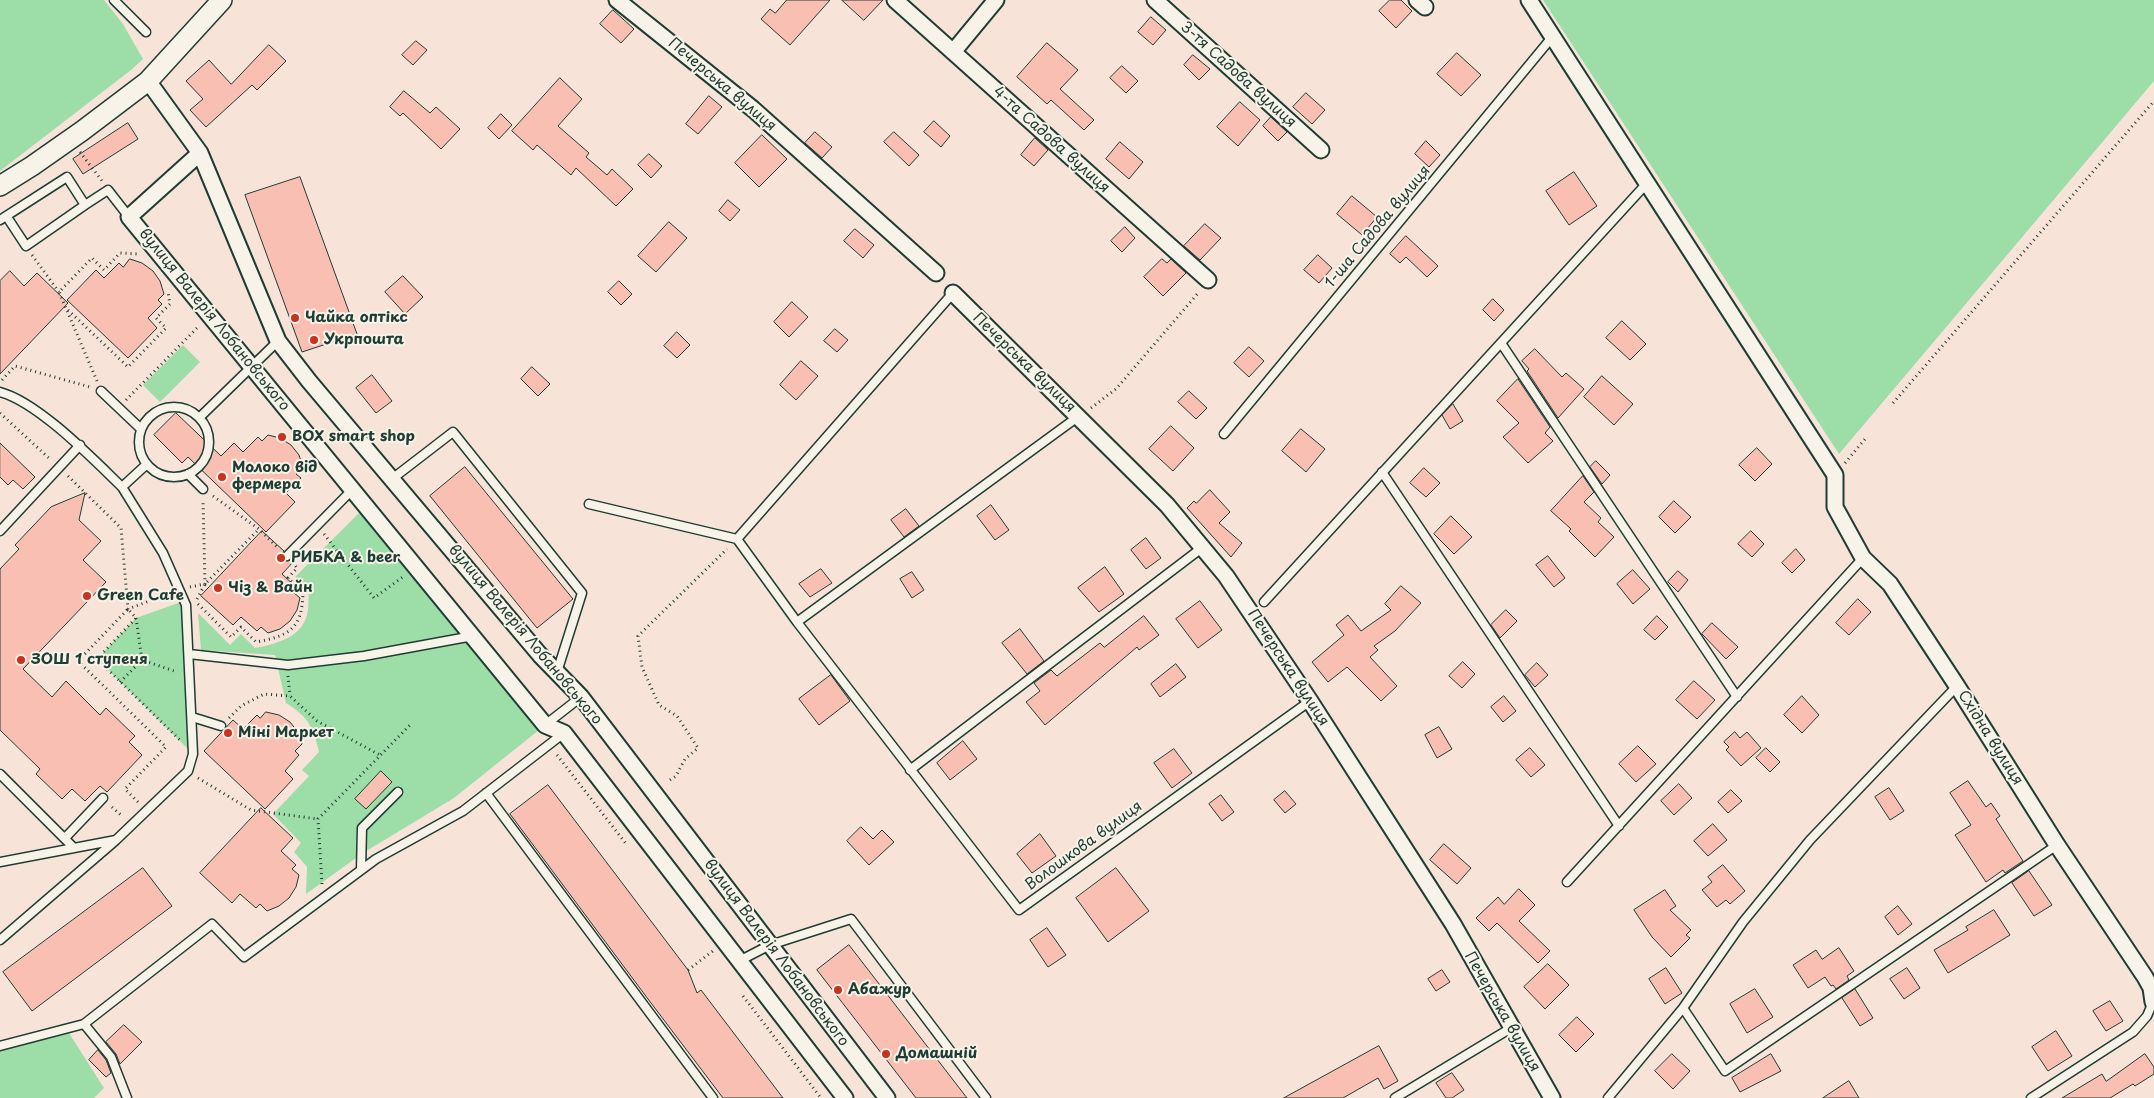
<!DOCTYPE html>
<html>
<head>
<meta charset="utf-8">
<style>
	body { margin:0 }
	canvas { display:block; background:#f8e3d8 }
</style>
</head>
<body>
<canvas width="2154" height="1098"></canvas>
<script>
const ctx = document.querySelector('canvas').getContext('2d');
ctx.lineJoin = 'round';
function fill(path, color) { ctx.fillStyle = color; ctx.fill(path, 'evenodd'); }
function stroke(path, color, width, dash) { ctx.strokeStyle = color; ctx.lineWidth = width; ctx.lineCap = dash ? 'butt' : 'round'; ctx.setLineDash(dash || []); ctx.stroke(path); }
function label(font, color, halo, rows, align = 'center') {
  ctx.font = font + ' "Playpen Sans",sans-serif'; ctx.lineWidth = 4; ctx.setLineDash([]); ctx.textBaseline = 'middle'; ctx.strokeStyle = halo; ctx.fillStyle = color; for (const [text, x, y, turn = 0] of rows) {
    ctx.save(); ctx.translate(x, y); ctx.rotate((+turn || 0) * Math.PI / 180); ctx.textAlign = isNaN(turn) ? turn : align; if (halo) ctx.strokeText(text, 0, 0); ctx.fillText(text, 0, 0); ctx.restore();
  }
}
fill(new Path2D(`
	M0,0H104L123,24L143,59L131,70L0,171Z
	M1543,0H2154V81L1839,454Z
	M183,345L200,362L160,402L143,385Z
	M361,511L539,730L454,798L363,853L306,894L307,867L294,852L301,843L273,814L309,776L302,770L319,752C313,726 308,717 286,703L275,655L201,650L198,613L230,645L241,634L255,648C275,644 301,638 307,615C309,608 308,599 309,591L295,577Z
	M184,601L193,754L97,659L136,618Z
	M69,1033L104,1088L94,1098H0V1051Z`), '#9ddea8');
const building = new Path2D(`
	M787,0H830L790,45L761,19L770,9L775,13Z
	M842,0H883L864,20Z
	M1390,0H1401L1412,11L1396,28L1379,11Z
	M613,10L634,29L621,43L600,24Z
	M1151,17L1166,30L1153,45L1138,32Z
	M416,41L427,50L413,65L402,55Z
	M1047,43L1078,70L1060,89L1094,120L1084,130L1051,100L1047,104L1017,77Z
	M269,45L286,61L257,90L252,85L206,127L190,110L203,99L186,81L209,60L231,84Z
	M1457,53L1481,75L1461,96L1437,74Z
	M1193,55L1210,69L1199,80L1184,65Z
	M1122,66L1138,81L1126,93L1110,78Z
	M560,78L582,99L558,126L589,153L586,157L607,175L612,169L633,189L616,206L576,168L571,175L537,145L533,150L512,131Z
	M404,91L430,113L436,107L460,129L441,149L403,113L400,116L390,107Z
	M1306,93L1325,110L1312,124L1293,107Z
	M709,96L722,107L698,134L686,124Z
	M1240,102L1260,120L1238,146L1217,127Z
	M501,114L512,125L499,139L488,128Z
	M1271,117L1287,132L1278,141L1263,126Z
	M934,121L950,136L941,147L924,132Z
	M128,123L138,139L83,174L73,159Z
	M815,132L832,147L822,158L805,143Z
	M894,132L919,155L909,166L884,142Z
	M762,135L787,159L759,187L735,163Z
	M1035,138L1048,150L1034,166L1021,155Z
	M1426,141L1440,155L1429,167L1415,154Z
	M1120,142L1143,162L1129,179L1106,159Z
	M649,154L662,166L651,178L638,165Z
	M1574,172L1597,206L1569,225L1546,191Z
	M300,177L357,334L302,352L245,195Z
	M1352,196L1377,217L1362,235L1337,214Z
	M728,200L740,210L730,221L719,211Z
	M669,222L687,238L656,272L638,256Z
	M1205,224L1221,238L1200,260L1184,246Z
	M1125,227L1135,238L1122,252L1111,241Z
	M855,229L874,245L863,258L844,241Z
	M1406,236L1438,266L1427,277L1406,257L1400,263L1390,254Z
	M1318,255L1332,268L1319,283L1304,270Z
	M130,259L142,263L153,271L160,281L164,294L158,300L162,304L148,318L157,328L128,358L67,300L96,270L104,278L119,263L123,267Z
	M1162,259L1167,263L1171,259L1186,273L1163,296L1144,277Z
	M10,271L24,286L37,273L68,303L0,374V281Z
	M403,276L423,297L405,314L385,292Z
	M619,281L632,294L621,305L608,292Z
	M1493,299L1504,310L1494,321L1483,310Z
	M792,302L808,317L789,337L774,322Z
	M1622,321L1646,344L1630,360L1606,338Z
	M835,329L848,340L837,352L824,341Z
	M677,332L690,345L677,358L664,346Z
	M1249,347L1264,361L1249,377L1234,363Z
	M1535,349L1562,377L1566,373L1584,389L1558,418L1527,371L1529,369L1522,361Z
	M801,361L818,376L796,400L780,385Z
	M532,367L550,384L538,396L521,379Z
	M372,375L392,401L376,413L356,388Z
	M1602,376L1633,404L1614,425L1584,397Z
	M1518,379L1550,427L1545,433L1553,441L1528,463L1503,437L1519,423L1497,401Z
	M1189,391L1207,408L1196,419L1178,402Z
	M1453,404L1463,421L1450,429L1442,415Z
	M176,413L221,456L234,443L243,452L258,437L262,441L268,435L280,438L291,445L299,455L303,467L296,474L301,478L286,493L295,502L266,532L188,457L182,463L154,435Z
	M1171,426L1194,448L1173,471L1149,449Z
	M1301,429L1325,449L1306,472L1282,451Z
	M0,443L35,477L23,489L13,480L8,485L0,477Z
	M1757,448L1772,464L1755,481L1739,465Z
	M1596,461L1610,475L1602,484L1590,467Z
	M465,467L573,599L537,628L430,496Z
	M1424,468L1440,483L1426,497L1410,483Z
	M1583,476L1594,492L1584,502L1601,518L1598,522L1614,537L1595,557L1569,531L1571,529L1551,511Z
	M1210,490L1230,512L1219,523L1242,543L1231,557L1187,508L1194,501L1196,503Z
	M85,493L79,520L101,541L83,560L106,582L23,669L52,697L66,681L100,715L106,708L135,736L129,742L142,755L107,792L100,786L85,801L72,789L62,799L36,774L40,769L0,730V569L19,549L15,545L51,507Z
	M1674,501L1691,517L1675,533L1659,517Z
	M991,505L1009,530L995,540L977,516Z
	M906,509L919,526L904,537L891,520Z
	M1451,516L1472,537L1454,554L1434,534Z
	M262,531L284,551L282,555L283,560L288,561L292,559L294,561L282,574L297,588L293,592L300,598L297,610L290,621L280,629L268,633L261,627L257,631L241,617L233,625L201,596Z
	M1751,531L1764,544L1752,557L1738,544Z
	M1146,538L1161,558L1146,569L1131,550Z
	M1796,549L1805,560L1792,573L1782,563Z
	M1548,556L1565,578L1554,587L1536,565Z
	M1105,567L1124,594L1099,612L1078,588Z
	M821,569L832,583L810,597L799,584Z
	M1633,570L1650,589L1633,604L1617,584Z
	M1678,571L1688,580L1678,592L1668,582Z
	M912,572L924,590L912,598L900,579Z
	M1401,586L1421,603L1395,631L1374,646L1378,650L1370,657L1397,686L1381,701L1347,667L1328,682L1312,662L1344,635L1336,625L1348,615L1361,631L1391,610L1385,604Z
	M1858,599L1871,612L1849,635L1836,623Z
	M1200,601L1222,630L1198,648L1176,619Z
	M1506,610L1517,621L1500,638L1491,625Z
	M1144,616L1159,635L1139,650L1137,647L1045,725L1026,702L1040,691L1034,683L1051,670L1057,676L1100,643L1104,647Z
	M1657,616L1668,627L1655,640L1644,630Z
	M1712,623L1738,647L1726,659L1702,634Z
	M1020,629L1044,661L1027,674L1002,643Z
	M1463,662L1475,674L1462,688L1449,676Z
	M1537,663L1548,675L1535,687L1525,675Z
	M1176,664L1186,677L1160,697L1151,684Z
	M831,675L850,701L819,725L799,699Z
	M1694,681L1715,700L1697,719L1676,700Z
	M1504,696L1516,711L1503,722L1491,707Z
	M1802,696L1819,715L1802,733L1784,715Z
	M266,712L279,715L290,722L298,732L302,744L295,751L299,755L285,771L293,779L265,809L204,751L233,720L243,729L257,715L260,718Z
	M1439,727L1452,749L1437,758L1425,735Z
	M1735,732L1740,738L1747,732L1761,748L1741,766L1726,750L1729,747L1724,742Z
	M963,741L977,759L950,780L937,763Z
	M1638,746L1656,764L1636,782L1619,764Z
	M1530,748L1545,765L1531,777L1516,760Z
	M1766,748L1780,762L1770,772L1756,758Z
	M1174,749L1192,773L1172,788L1154,763Z
	M381,771L392,782L366,809L355,799Z
	M1968,781L1986,807L1991,803L2000,816L1996,819L2023,861L2005,873L2003,870L1986,882L1955,835L1971,825L1950,793Z
	M1679,784L1692,798L1674,815L1661,801Z
	M548,785L688,970L697,993L701,990L783,1098H723L651,1003L510,814Z
	M1889,788L1904,811L1890,820L1875,797Z
	M1731,790L1742,801L1728,813L1718,802Z
	M1285,791L1296,804L1285,813L1274,800Z
	M1221,795L1234,812L1222,821L1209,804Z
	M261,808L293,838L281,851L296,865L292,869L299,875L296,887L289,898L279,906L267,911L260,904L256,908L240,894L232,903L200,873Z
	M1713,824L1727,840L1708,856L1694,841Z
	M861,827L873,839L882,830L894,842L869,865L847,841Z
	M1040,834L1056,856L1032,873L1017,854Z
	M1444,844L1471,868L1457,884L1430,860Z
	M1723,865L1745,891L1730,904L1726,900L1717,907L1702,890L1712,882L1708,877Z
	M143,868L172,906L32,1011L3,972Z
	M1116,868L1149,911L1108,942L1076,898Z
	M2029,871L2052,905L2034,916L2012,883Z
	M1519,889L1535,905L1519,921L1550,951L1538,963L1497,923L1489,931L1476,918L1498,897L1504,904Z
	M1665,890L1676,906L1670,910L1691,930L1686,935L1690,938L1671,957L1652,937L1634,910Z
	M1898,906L1912,924L1898,935L1885,917Z
	M1994,910L2010,935L1948,973L1934,950L1968,930L1966,927Z
	M1047,928L1066,955L1048,967L1030,940Z
	M849,945L873,976L967,1098H916L817,970Z
	M1839,948L1854,971L1847,976L1849,980L1836,989L1833,985L1831,986L1825,977L1808,988L1793,965L1816,950L1822,959Z
	M1548,964L1569,985L1545,1009L1524,987Z
	M1666,968L1682,993L1665,1004L1649,979Z
	M1907,968L1920,988L1904,999L1890,979Z
	M1442,970L1450,982L1436,991L1428,979Z
	M1755,989L1773,1017L1747,1033L1730,1004Z
	M1855,989L1873,1018L1860,1026L1842,998Z
	M2110,1001L2123,1021L2106,1031L2093,1011Z
	M1577,1017L1594,1034L1576,1052L1559,1035Z
	M124,1025L142,1042L120,1064L116,1054L106,1042Z
	M2056,1031L2072,1056L2048,1071L2032,1047Z
	M1379,1046L1398,1081L1384,1089L1378,1078L1343,1098H1284Z
	M98,1050L106,1060L111,1073L106,1077L89,1060Z
	M1672,1054L1690,1071L1673,1089L1655,1071Z
	M1771,1054L1781,1071L1740,1092L1732,1078Z
	M2145,1054L2154,1067V1074L2135,1086L2133,1084L2110,1098H2062L2102,1074L2106,1081Z
	M1452,1073L1464,1090L1452,1098H1446L1436,1083Z
	M1849,1081L1859,1098H1823Z`);
fill(building, '#fabfb3');
stroke(building, '#1f3d34', 1);
const service = new Path2D(`
	M114,0L146,32
	M7,217L26,246L85,205
	M0,220L67,177L85,205L108,190L129,217
	M1501,343L1737,697
	M101,391L141,429
	M0,392C38,402 93,459 122,487
	M139 442a35 35 0 1 1 70 0a35 35 0 1 1-70 0Z
	M200,417L278,341
	M1224,434L1553,36
	M1382,472L1619,826
	M188,474L203,489
	M392,479L453,432L582,593L557,672
	M589,504L737,539L797,622L1019,910L1310,701
	M0,531L80,445
	M737,539L953,293
	M287,556L353,489
	M1264,602L1648,182
	M797,622L1079,416
	M189,654L288,665L364,656L473,636
	M192,717L221,726
	M545,725L581,697
	M910,770L1203,547
	M0,774L74,848
	M486,793L713,1098
	M65,838L103,798
	M0,862L116,840L188,771L193,754L186,605L163,553L122,487L147,464
	M361,870L362,828L398,792
	M1567,882L1863,558
	M0,940L115,841
	M739,961L770,945L851,919L986,1098
	M1683,1008L1725,1071L2057,845
	M84,1024L111,1057L127,1098
	M0,1046L84,1024L212,924L244,957L376,859L463,811L564,733
	M1395,1098L1511,1028
	M1608,1098L1683,1008L1743,922L1810,840L1957,686
	M2031,1098L2133,1032L2147,1016L2153,1002`);
const minor = new Path2D(`
	M617,0L753,109L936,273
	M895,0L1208,280
	M1155,0L1321,150
	M1417,0L1425,7
	M1529,0L1835,475V507L1863,558L1890,584L1957,686L2057,845L2145,977L2151,988L2153,1002
	M953,52L996,0
	M148,81L200,153L278,341L309,381L540,655L581,697L887,1098
	M200,153L129,217L545,725L564,733L845,1098
	M953,293L1167,505L1226,576L1310,701L1453,924L1552,1098`);
const tertiary = new Path2D(`
	M0,186L32,166L82,131L148,81L222,0`);
stroke(service, '#1f3d34', 11);
stroke(minor, '#1f3d34', 19);
stroke(tertiary, '#1f3d34', 22);
stroke(new Path2D(`
	M80,152L102,181
	M32,255L59,292
	M68,310L128,367L166,328L156,318L170,304L168,292
	M2,380L15,366L90,387
	M97,381L59,292L92,258L104,270L120,253L138,254
	M126,400L199,326
	M1893,403L2154,101
	M1091,408L1116,389L1199,292
	M0,413L51,460
	M1845,463L1865,439
	M68,476L121,528L128,609L168,594
	M213,496L259,529L278,548
	M324,534L374,598L404,576
	M190,587L205,584L203,500
	M197,599L205,584L259,529
	M198,604L231,637L241,627L256,642C289,636 302,629 303,593L288,578L297,568L295,565
	M136,618L142,660L177,672
	M288,676L290,696
	M120,682L142,660
	M229,718L241,706L264,694L290,696L317,721L380,755
	M557,755L627,845
	M198,778L251,810L318,819
	M670,780L676,776L685,759L698,748L677,716L659,705L642,667L638,636L727,549
	M138,802L125,789L166,747L78,661L128,609L136,618L97,659L181,741
	M112,807L122,816
	M322,884L318,819L410,725
	M688,970L713,951
	M743,996L821,1098`), '#1f3d34', 3, [1, 4]);
stroke(service, '#f7f3e8', 8);
stroke(minor, '#f7f3e8', 15);
stroke(tertiary, '#f7f3e8', 19);
for (const [x, y, r, color] of [
	[295,318,5,"#c8321e"],
	[314,340,5,"#c8321e"],
	[282,437,5,"#c8321e"],
	[222,477,5,"#c8321e"],
	[281,558,5,"#c8321e"],
	[218,588,5,"#c8321e"],
	[87,596,5,"#c8321e"],
	[21,660,5,"#c8321e"],
	[228,733,5,"#c8321e"],
	[838,990,5,"#c8321e"],
	[886,1054,5,"#c8321e"]
]) { const dot = new Path2D(); dot.arc(x, y, r, 0, 2 * Math.PI); ctx.fillStyle = color; ctx.fill(dot); stroke(dot, '#f7f3e8', 2); }
label('15px', '#1f3d34', '#f7f3e8', [
	["3-тя Садова вулиця",1238,75,42],
	["Печерська вулиця",722,85,40],
	["4-та Садова вулиця",1051,140,42],
	["1-ша Садова вулиця",1378,227,-50],
	["вулиця Валерія Лобановського",214,320,51],
	["Печерська вулиця",1024,363,44],
	["вулиця Валерія Лобановського",525,635,50],
	["Печерська вулиця",1288,668,57],
	["Східна вулиця",1990,738,58],
	["Волошкова вулиця",1084,846,-36],
	["вулиця Валерія Лобановського",776,953,53],
	["Печерська вулиця",1502,1012,60]
]);
label('bold 15px', '#1f3d34', '#f7f3e8', [
	["Чайка оптікс",305,318],
	["Укрпошта",324,340],
	["BOX smart shop",292,437],
	["Молоко від",232,468],
	["фермера",232,485],
	["РИБКА & beer",291,558],
	["Чіз & Вайн",228,588],
	["Green Cafe",97,596],
	["ЗОШ 1 ступеня",31,660],
	["Міні Маркет",238,733],
	["Абажур",848,990],
	["Домашній",896,1054]
], 'left');
</script>
</body>
</html>
